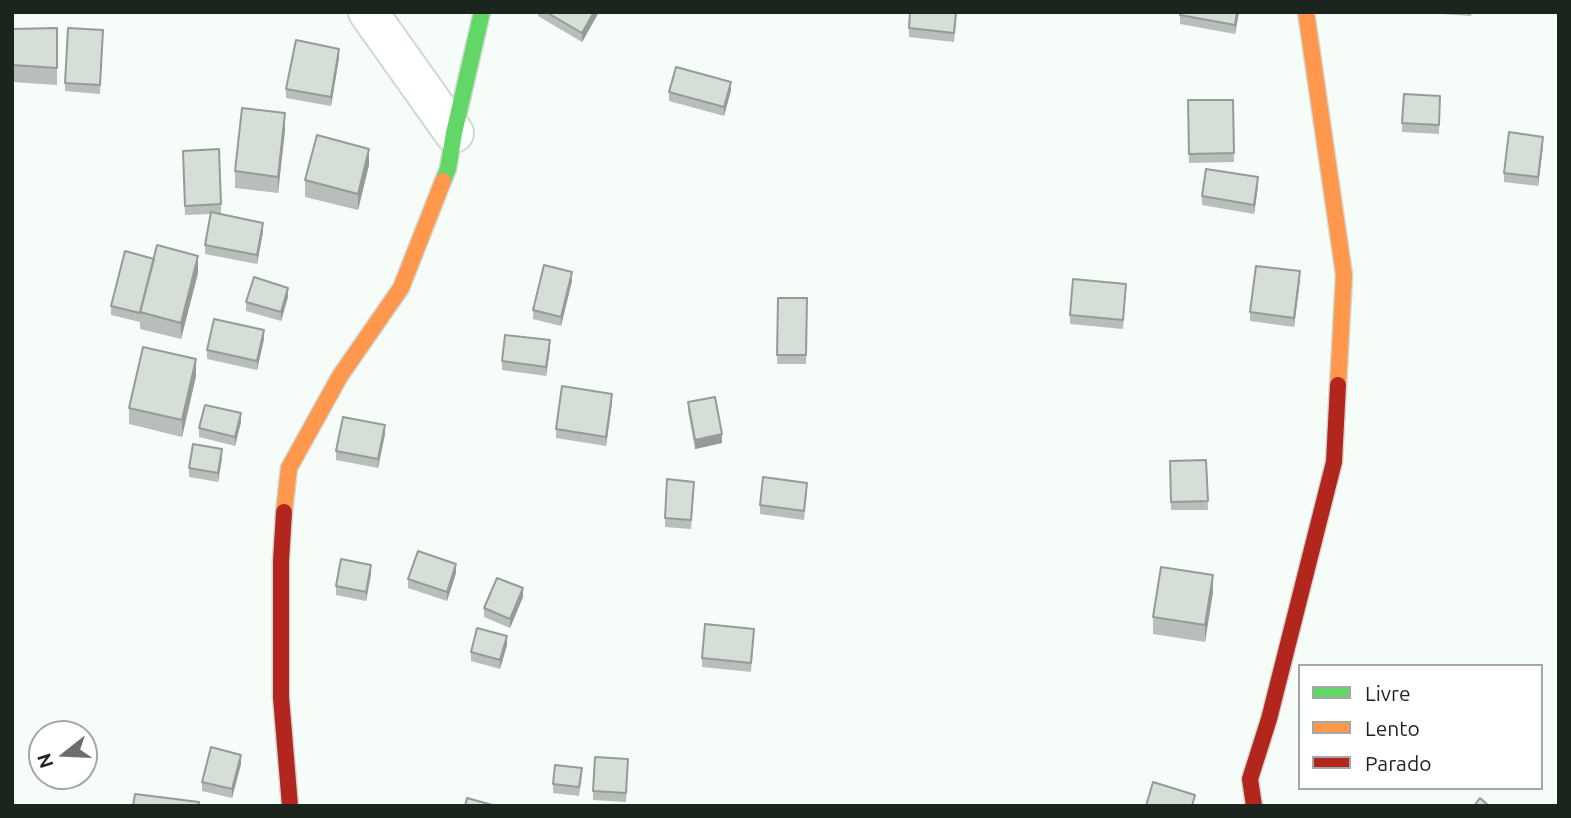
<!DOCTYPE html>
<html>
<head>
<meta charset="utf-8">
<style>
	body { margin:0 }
	#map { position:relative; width:1571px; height:818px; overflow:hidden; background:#f6fcf7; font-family:Ubuntu,sans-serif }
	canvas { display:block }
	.frame { position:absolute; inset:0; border:14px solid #1b241d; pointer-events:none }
	.legend { position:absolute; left:1298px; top:664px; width:245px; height:126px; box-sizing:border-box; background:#fff; border:2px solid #a4a7a5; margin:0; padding:9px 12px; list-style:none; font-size:21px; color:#1b241d }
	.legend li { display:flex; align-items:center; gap:14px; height:35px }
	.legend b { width:35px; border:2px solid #a4a7a5 }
	.north { position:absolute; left:28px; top:720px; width:70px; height:70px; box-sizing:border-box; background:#fff; border:2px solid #a4a7a5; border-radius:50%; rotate:252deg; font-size:19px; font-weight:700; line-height:28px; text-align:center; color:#1b241d }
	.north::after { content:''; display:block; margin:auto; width:24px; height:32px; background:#687069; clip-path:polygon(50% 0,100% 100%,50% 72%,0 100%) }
</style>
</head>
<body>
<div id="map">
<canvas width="1571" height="818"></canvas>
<div class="frame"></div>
<ul class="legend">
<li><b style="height:9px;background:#63d668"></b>Livre</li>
<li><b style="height:9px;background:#ff974d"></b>Lento</li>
<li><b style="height:9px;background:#b3261e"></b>Parado</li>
</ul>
<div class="north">N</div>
</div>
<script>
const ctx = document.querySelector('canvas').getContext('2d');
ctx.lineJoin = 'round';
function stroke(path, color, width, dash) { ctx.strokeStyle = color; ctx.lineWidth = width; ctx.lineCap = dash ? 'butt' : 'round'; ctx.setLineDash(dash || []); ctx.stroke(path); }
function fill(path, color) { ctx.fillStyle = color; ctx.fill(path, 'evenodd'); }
const street = new Path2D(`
	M368,12L454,133`);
const fast = new Path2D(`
	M443,181L448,169L454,133L482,12`);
const slow = new Path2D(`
	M1306,12L1344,275L1338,385
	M284,512L289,468L340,376L401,288L443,181`);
const jam = new Path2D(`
	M284,512L281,561V697L290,806
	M1254,806L1250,779L1269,719L1334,462L1338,385`);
stroke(street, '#d1d9d3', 42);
stroke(fast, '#d1d9d3', 19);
stroke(slow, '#d1d9d3', 19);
stroke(jam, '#d1d9d3', 19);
stroke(street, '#fefffe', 38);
stroke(fast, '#63d668', 16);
stroke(slow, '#ff974d', 16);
stroke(jam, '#b3261e', 16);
fill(new Path2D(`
	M538,12H599L582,42L538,16Z
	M957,12L954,42L909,37V28Z
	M1180,12H1239L1235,34L1180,24Z
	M1441,12H1472L1471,16L1441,14Z
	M57,28V85L12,82V29Z
	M103,30L100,94L65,91V83Z
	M339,58L331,106L286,98V89Z
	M731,90L724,116L669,101V92Z
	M1440,96L1439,134L1402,132V123Z
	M1188,100H1233L1234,162L1189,163Z
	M285,130L278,193L235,188V171Z
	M1543,146L1538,186L1504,182V173Z
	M183,159L221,204V213L217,214L263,232L257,264L205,254V245L211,214L185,215Z
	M369,165L358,210L305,197V180Z
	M1258,186L1254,214L1202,205V196Z
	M198,273L181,339L140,329V322L111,315V306Z
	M1300,280L1294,327L1250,321V312Z
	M572,281L561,326L533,319V310Z
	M1126,293L1123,329L1070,324V315Z
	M288,297L281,321L246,311V302Z
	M778,298H807L806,364H777Z
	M264,339L257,370L207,359V350Z
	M550,349L546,376L502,370V361Z
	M196,376L182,437L129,424V408Z
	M688,402L722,443L695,449L688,411Z
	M612,403L606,446L556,438V429Z
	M241,422L235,446L199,437V428Z
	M385,434L378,468L336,460V451Z
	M222,458L218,482L189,477V468Z
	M1206,460L1208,510H1171L1170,461Z
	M694,490L691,529L665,527V518Z
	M807,492L804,520L760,514V505Z
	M456,573L447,601L408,588V579Z
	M371,574L366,601L336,595V586Z
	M1213,592L1205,642L1153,634V617Z
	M523,597L510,628L484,617V608Z
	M754,638L751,672L702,667V658Z
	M507,645L500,669L471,661V652Z
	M628,759L626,802L593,800V791Z
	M241,764L232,798L202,791V782Z
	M582,777L579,796L553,793V784Z`), '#b8bfba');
fill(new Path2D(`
	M594,12H599L582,42V33Z
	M1237,12H1239L1235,34V25Z
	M339,49V58L331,106V97Z
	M731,82V90L724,116V107Z
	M285,113V130L278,193V177Z
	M1543,137V146L1538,186V177Z
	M369,149V165L358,210V194Z
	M1258,177V186L1254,214V205Z
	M263,223V232L257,264V255Z
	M198,256V273L181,339V323Z
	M1300,271V280L1294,327V318Z
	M572,272V281L561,326V317Z
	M288,288V297L281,321V312Z
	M264,330V339L257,370V361Z
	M550,340V349L546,376V367Z
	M196,359V376L182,437V420Z
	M612,394V403L606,446V437Z
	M241,413V422L235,446V437Z
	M385,425V434L378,468V459Z
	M722,434V443L695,449V440Z
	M222,449V458L218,482V473Z
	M456,564V573L447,601V592Z
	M371,565V574L366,601V592Z
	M1213,575V592L1205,642V625Z
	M523,588V597L510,628V619Z
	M507,636V645L500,669V660Z
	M241,755V764L232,798V789Z`), '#969b97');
const building = new Path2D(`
	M546,12H594L582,33Z
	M910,12H956L954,33L909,28Z
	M1180,12H1237L1235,25L1180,15Z
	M57,28V68L12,65V29Z
	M68,28L103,30L100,85L65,83Z
	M296,40L339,49L331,97L286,89Z
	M676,67L731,82L724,107L669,92Z
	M1404,94L1440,96L1439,125L1402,123Z
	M1188,100H1233L1234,153L1189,154Z
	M242,108L285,113L278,177L235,171Z
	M1509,132L1543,137L1538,177L1504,173Z
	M317,135L369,149L358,194L305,180Z
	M219,149L221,204L185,206L183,151Z
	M1206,169L1258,177L1254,205L1202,196Z
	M211,212L263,223L257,255L205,245Z
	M157,245L198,256L181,323L140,312Z
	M125,251L154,259L140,313L111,306Z
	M544,265L572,272L561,317L533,310Z
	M1256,266L1300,271L1294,318L1250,312Z
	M254,277L288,288L281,312L246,302Z
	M1073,279L1126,284L1123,320L1070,315Z
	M778,298H807L806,355H777Z
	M214,319L264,330L257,361L207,350Z
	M505,335L550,340L546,367L502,361Z
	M143,347L196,359L182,420L129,408Z
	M562,386L612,394L606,437L556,429Z
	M715,397L722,434L695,440L688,402Z
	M205,405L241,413L235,437L199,428Z
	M343,417L385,425L378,459L336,451Z
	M193,444L222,449L218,473L189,468Z
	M1206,460L1208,501L1171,502L1170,461Z
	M763,477L807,483L804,511L760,505Z
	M667,479L694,482L691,520L665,518Z
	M418,551L456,564L447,592L408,579Z
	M341,559L371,565L366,592L336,586Z
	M1161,567L1213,575L1205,625L1153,617Z
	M497,578L523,588L510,619L484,608Z
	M705,624L754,629L751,663L702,658Z
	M477,628L507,636L500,660L471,652Z
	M211,747L241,755L232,789L202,782Z
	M595,757L628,759L626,793L593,791Z
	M555,765L582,768L579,787L553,784Z
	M1153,782L1195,795L1192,806H1146Z
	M135,794L199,802V806H133Z
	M467,798L496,806H465Z
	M1480,798L1489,806H1474Z`);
fill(building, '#d6ded8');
stroke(building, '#969b97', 2);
</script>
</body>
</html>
